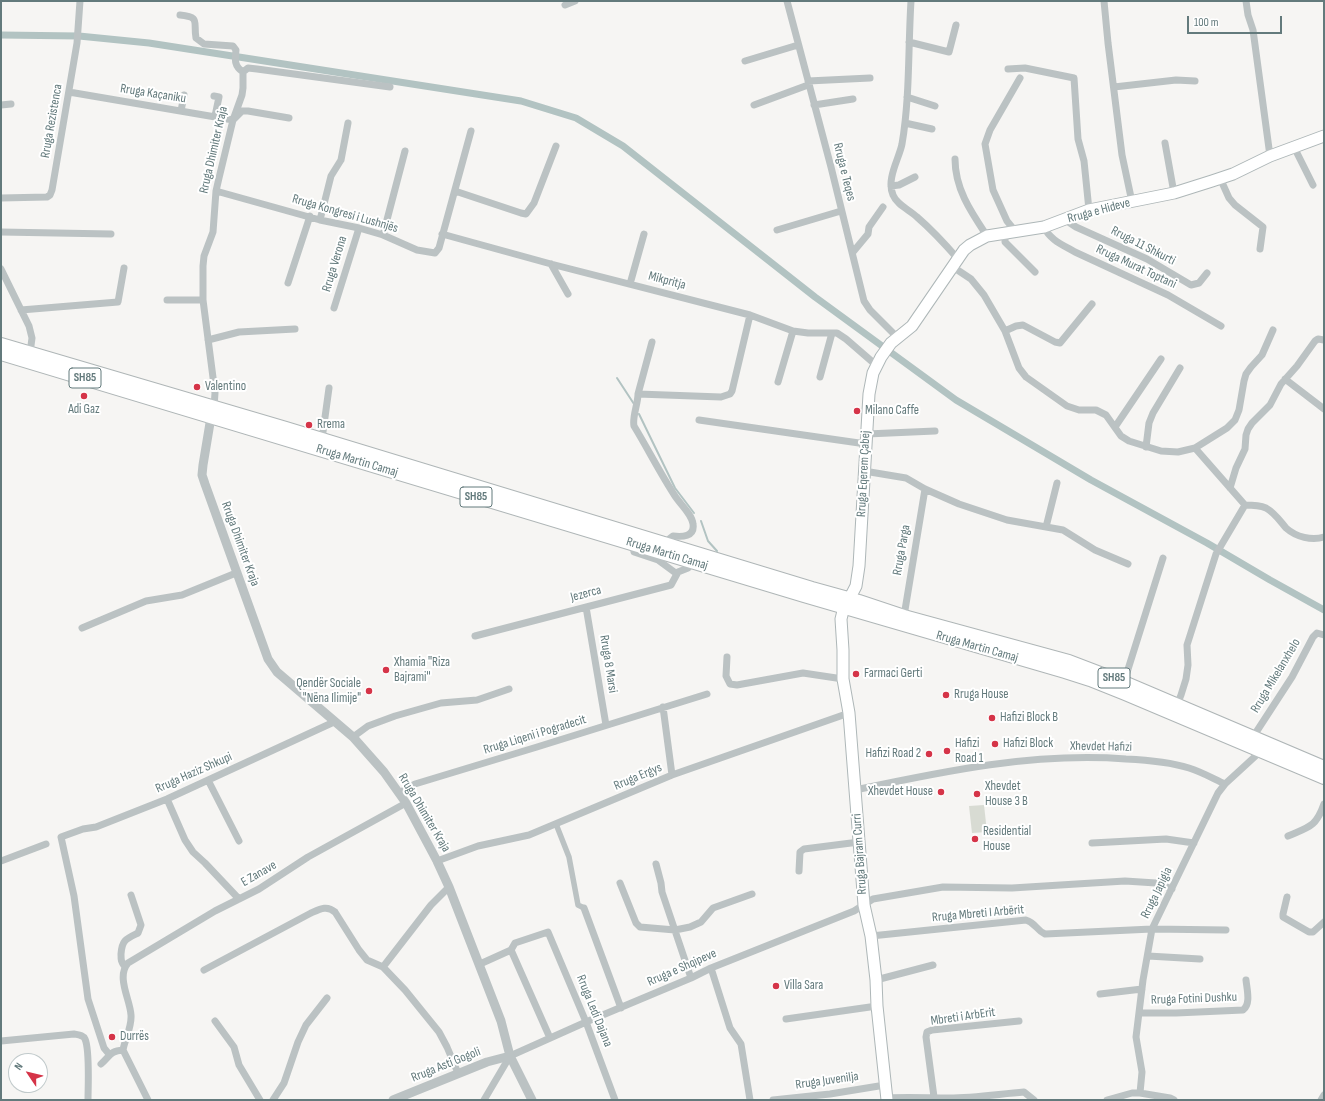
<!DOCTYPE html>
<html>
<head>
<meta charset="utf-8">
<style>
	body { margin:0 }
	#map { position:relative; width:1325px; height:1101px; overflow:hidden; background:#f6f5f3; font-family:"Sofia Sans Condensed",sans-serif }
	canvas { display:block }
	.frame { position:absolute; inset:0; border:2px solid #637a7c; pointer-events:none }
	.north { position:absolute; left:8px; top:1053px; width:40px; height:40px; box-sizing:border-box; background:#fff; border:1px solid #c1cacb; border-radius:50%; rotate:305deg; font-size:11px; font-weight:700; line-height:16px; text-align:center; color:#637a7c }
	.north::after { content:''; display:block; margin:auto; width:14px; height:18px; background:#d53448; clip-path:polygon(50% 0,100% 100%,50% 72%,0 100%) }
	.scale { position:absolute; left:1187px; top:16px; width:95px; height:18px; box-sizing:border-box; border:2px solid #637a7c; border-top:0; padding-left:5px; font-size:12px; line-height:14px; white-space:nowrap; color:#637a7c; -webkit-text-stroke:3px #fff; paint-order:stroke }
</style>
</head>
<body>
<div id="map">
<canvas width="1325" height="1101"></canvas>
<div class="frame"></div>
<div class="north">N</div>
<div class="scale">100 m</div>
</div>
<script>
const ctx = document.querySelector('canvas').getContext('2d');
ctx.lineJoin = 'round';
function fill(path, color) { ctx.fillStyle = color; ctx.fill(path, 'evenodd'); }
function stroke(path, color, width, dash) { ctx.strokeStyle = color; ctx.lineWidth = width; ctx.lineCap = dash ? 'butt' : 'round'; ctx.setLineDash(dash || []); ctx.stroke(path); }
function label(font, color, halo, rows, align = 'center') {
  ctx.font = font + ' "Sofia Sans Condensed",sans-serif'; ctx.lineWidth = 4; ctx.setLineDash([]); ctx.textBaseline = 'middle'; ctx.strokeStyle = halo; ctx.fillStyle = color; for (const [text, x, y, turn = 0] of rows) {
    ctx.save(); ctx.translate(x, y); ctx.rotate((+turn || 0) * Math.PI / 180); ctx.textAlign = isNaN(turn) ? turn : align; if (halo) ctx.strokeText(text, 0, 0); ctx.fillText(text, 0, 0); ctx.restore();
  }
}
fill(new Path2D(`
	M984,805L987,832L972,833L969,806Z`), '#d8dbd3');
stroke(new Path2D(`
	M617,378L634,404
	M639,414L675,488L694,513
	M701,521L708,541L717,551`), '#b2c3c2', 2);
stroke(new Path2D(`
	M1,35L79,36L149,43L521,101L576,118L623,146L815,297L956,400L1091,480L1207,543L1270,580L1324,610`), '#b2c3c2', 7);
const secondary = new Path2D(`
	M887,1100L877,1006L876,980L871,936L864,905L849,713L843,679V650L841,619L843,611L856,586L859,566L869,394L873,373L881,357L891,343L912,326L964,250L970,245L987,236L1044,227L1089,210L1174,193L1212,181L1233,174L1270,156L1324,136`);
const trunk = new Path2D(`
	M1,344L286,428L812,588L859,601L904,616L1069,661L1124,682L1324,767
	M1,354L804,596L1065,672L1090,680L1125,694L1324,778`);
stroke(secondary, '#aeb7b8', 13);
stroke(trunk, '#afb6b7', 14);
stroke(new Path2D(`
	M556,824L569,857L578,905L584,908`), '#bbc2c3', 5.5);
stroke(new Path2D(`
	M787,1L831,167L864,301L870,310L897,337
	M911,1C908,49 910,97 902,144C899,159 886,179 893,195C897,205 910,210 917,217C932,230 945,244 958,259
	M1104,1L1108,43L1122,155L1132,202
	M1246,1L1248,15L1253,30L1270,156
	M565,5L575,1
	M180,15C201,17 193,22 196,38L204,44L233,46L236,50C235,60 234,66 243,72
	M909,42L949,52L956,25
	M745,61L798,45
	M1008,69L1025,68L1074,78L1078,139L1084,161L1089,210
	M808,81L870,78
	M1114,87L1176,80L1195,81
	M69,92L233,120L242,111H248L289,118
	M214,96L219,97L215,116
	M907,97L935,106
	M1,105L11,104
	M754,105L808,85
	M814,105L853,99
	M181,111L184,95
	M905,123L932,129
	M1165,143L1174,193
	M1294,147L1313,185
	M955,159C955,189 971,212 987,236
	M1220,178L1229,198L1235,205L1263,227L1260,249
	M891,186L899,185L915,177
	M216,191L320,220L359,228L383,235L417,250L435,253L439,248L471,131
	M455,191L521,213L526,214L534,203L556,146
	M1,198L47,197L50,195L52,190L77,43L80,1
	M1064,219L1076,227L1147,259L1191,285L1199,283L1207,273
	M320,220L331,176L341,160L348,123
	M1044,227C1050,240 1063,245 1075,252L1168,295L1221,326
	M777,230L841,211
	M1,232L111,234
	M1016,232L1007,221L993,190L985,144L990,130L1020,78
	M1005,233V242L1035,272
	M442,234L551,264L750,315L793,331L808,333H837L846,339L876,365
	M383,235L405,151
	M853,252L868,234L869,227L883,207
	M551,264L568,294
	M953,267L971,279L984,295L1005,331L1019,368L1026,377L1067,406L1079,410H1096L1106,415L1121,436L1129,441L1161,451L1178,452L1195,448L1227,428L1235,420L1239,410L1244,381L1246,374L1251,367L1262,355L1273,330
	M1,269L29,326L32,338L30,353
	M288,283L310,216
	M630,284L644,234
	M167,300H203
	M334,308L359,228
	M21,310L118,302L124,268
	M1005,331L1016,326L1023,325L1055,342L1060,343L1092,304
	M208,340L239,332L295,329
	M652,342L638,394C638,404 632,417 634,426C648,449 660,473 675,496C680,504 692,514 693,524C695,537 682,537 673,536L664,543
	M820,377L832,333
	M1285,379L1324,409
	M778,382L793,331
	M638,394L721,397L730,394L732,391L750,315
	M214,407L215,393L203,300V266L204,256L213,232L216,191L219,178L233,120L242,95L243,88V72L248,68L257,69L390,87
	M699,420L866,444
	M1115,427L1161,359
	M867,434L935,431
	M322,439L329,388
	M1146,447L1149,423L1153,413L1180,368
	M1195,448L1245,505
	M864,471L906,478L925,489L959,504L1007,520L1063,530L1095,550L1128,564
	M1230,488L1236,468L1245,449L1246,435L1248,429L1252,423L1270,405L1281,384L1297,366L1315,341L1318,339L1324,340
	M1245,505C1253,505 1259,505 1266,508C1275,513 1280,521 1286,528C1296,537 1312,541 1324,537
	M1046,527L1057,483
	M633,543L634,552L658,560L677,574
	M586,607L606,725
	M904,616L925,489
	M82,628L146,601L182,595L236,573
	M475,636L671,585L678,572L688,568L692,562
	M727,657L726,676L730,684L737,685L803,673L843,679
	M1124,682L1163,558
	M1177,705L1181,695L1186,679L1188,665L1187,645L1216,554L1245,505
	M663,707L672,775
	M353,737L368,726L395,716L441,703L477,700L509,689
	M1253,737L1292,677L1313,637L1317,633L1324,635
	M208,780L239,841
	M855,790C945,771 1035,752 1126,759C1147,760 1170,762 1189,768C1202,772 1214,779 1225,784
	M399,793L415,784L537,747L707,694
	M167,799L185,840L193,852L205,863L239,899
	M1288,836C1309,827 1316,827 1324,804
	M1092,843L1166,839L1194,843
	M1,861L46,844
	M437,861L478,846L529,835L672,775L849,713
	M656,864L661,883L662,892L691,978
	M799,871L800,852L804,849L859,842
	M620,883L636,923L640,927L675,930L690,927L701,922L713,908L752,894
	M1287,897L1283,914V917L1309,932H1313L1324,922
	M584,908L621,1008
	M871,936L1026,920C1036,923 1036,930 1045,934L1152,929L1226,930
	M511,950L550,1038
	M1148,956L1200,959
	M480,964L511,950L515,943L548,932L586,1022L615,1100
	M125,967C121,962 121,960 121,954C122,940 126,939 138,933L141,925L131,895
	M383,967L431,905L449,887
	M711,968L730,1028L741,1044L750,1100
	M204,970L311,913C320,909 327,905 335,912L359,950L367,960L383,967L405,990L439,1032L447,1047L458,1073
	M876,980L933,965
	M1100,994L1142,989
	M1139,1013H1176L1243,1010C1251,1004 1247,990 1246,980
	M786,1019L877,1006
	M215,1021L234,1047L239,1065L260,1100
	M1,1041L74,1034C79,1035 83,1035 85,1039C90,1050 88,1087 88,1100
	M109,1054L104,1048L88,999L74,896L61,837L83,829L96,827L167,799L334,722
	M101,1064C111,1055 110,1051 123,1050
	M1140,1093L1142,1072L1136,1037L1143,980L1152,929L1218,793L1225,784L1261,751
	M934,1097L926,1037L927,1032L932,1030L1019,1021
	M887,1098C908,1097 928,1098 949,1098C974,1098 999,1094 1024,1092L1034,1100
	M148,1100L123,1050C125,1039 132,1027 131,1015C130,999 116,977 128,963L215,911L259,889L308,857L406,803
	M273,1100L284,1083L298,1042L306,1025L327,998
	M484,1100L510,1056L586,1022L691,978L711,968L854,911L873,899L943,887L1012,888L1125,881L1156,883L1172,889
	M773,1100L830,1094L885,1085
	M1107,1100L1132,1093H1140L1170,1098L1174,1100
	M1321,1100L1324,1095`), '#bbc2c3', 7);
stroke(new Path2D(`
	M211,417L203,465L202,475L205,484L268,659L277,672L353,737L384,772L406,803L437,861L449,887L501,1021L510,1056L532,1100
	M393,1100L487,1062L510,1056`), '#bbc2c3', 9);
stroke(secondary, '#fff', 11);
stroke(trunk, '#fff', 12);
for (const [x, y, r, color] of [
	[197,387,4,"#d53448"],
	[84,396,4,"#d53448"],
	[857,411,4,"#d53448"],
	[309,425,4,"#d53448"],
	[386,670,4,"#d53448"],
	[856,674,4,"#d53448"],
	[369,691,4,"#d53448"],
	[946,695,4,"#d53448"],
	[992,718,4,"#d53448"],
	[995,744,4,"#d53448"],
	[947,751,4,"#d53448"],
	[929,754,4,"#d53448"],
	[941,792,4,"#d53448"],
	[977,794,4,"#d53448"],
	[975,839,4,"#d53448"],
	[776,986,4,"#d53448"],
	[112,1037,4,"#d53448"]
]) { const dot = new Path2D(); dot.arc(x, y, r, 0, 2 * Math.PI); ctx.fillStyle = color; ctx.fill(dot); stroke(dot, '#fff', 1.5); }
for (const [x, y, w] of [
	[85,378,32],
	[476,497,32],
	[1114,678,32]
]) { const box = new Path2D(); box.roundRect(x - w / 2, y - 10, w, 20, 3); ctx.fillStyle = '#fff'; ctx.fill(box); stroke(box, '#637a7c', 1); }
label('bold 12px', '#637a7c', null, [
	["SH85",85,378],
	["SH85",476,497],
	["SH85",1114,678]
]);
label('13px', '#637a7c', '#fff', [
	["Rruga Kaçaniku",153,94,9],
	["Rruga Rezistenca",52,121,-80],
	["Rruga Dhimiter Kraja",214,150,-77],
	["Rruga e Teqes",844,172,76],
	["Rruga e Hideve",1099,211,-15],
	["Rruga Kongresi i Lushnjës",345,214,16],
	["Rruga 11 Shkurti",1143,246,27],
	["Rruga Verona",335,264,-73],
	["Rruga Murat Toptani",1136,267,25],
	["Mikpritja",667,281,15],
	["Rruga Martin Camaj",357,461,17],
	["Rruga Eqerem Çabej",864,474,-87],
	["Rruga Dhimiter Kraja",240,544,70],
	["Rruga Parga",902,550,-80],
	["Rruga Martin Camaj",667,554,17],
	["Jezerca",586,594,-15],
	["Rruga Martin Camaj",977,647,16],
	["Rruga 8 Marsi",608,664,81],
	["Rruga Mikelanxhelo",1276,676,-59],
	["Rruga Liqeni i Pogradecit",535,735,-17],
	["Xhevdet Hafizi",1101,747,1],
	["Rruga Haziz Shkupi",194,773,-24],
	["Rruga Ergys",638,777,-23],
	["Rruga Dhimiter Kraja",424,813,59],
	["Rruga Bajram Curri",860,854,-94],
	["E Zanave",259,874,-30],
	["Rruga Japigia",1157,893,-64],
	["Rruga Mbreti I Arbërit",978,914,-5],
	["Rruga e Shqipeve",682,968,-24],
	["Rruga Fotini Dushku",1194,999,-2],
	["Rruga Ledi Dajana",594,1011,68],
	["Mbreti i ArbErit",963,1017,-8],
	["Rruga Asti Gogoli",446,1065,-22],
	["Rruga Juvenilja",827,1081,-8]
]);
label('13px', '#637a7c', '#fff', [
	["Valentino",205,387],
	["Adi Gaz",84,410,"center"],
	["Milano Caffe",865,411],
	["Rrema",317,425],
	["Xhamia ''Riza",394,663],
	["Bajrami''",394,678],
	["Farmaci Gerti",864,674],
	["Qendër Sociale",361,684,"right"],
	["\"Nëna Ilimije\"",361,699,"right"],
	["Rruga House",954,695],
	["Hafizi Block B",1000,718],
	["Hafizi",955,744],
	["Road 1",955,759],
	["Hafizi Block",1003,744],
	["Hafizi Road 2",921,754,"right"],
	["Xhevdet",985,787],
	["House 3 B",985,802],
	["Xhevdet House",933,792,"right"],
	["Residential",983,832],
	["House",983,847],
	["Villa Sara",784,986],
	["Durrës",120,1037]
], 'left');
</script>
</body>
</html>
